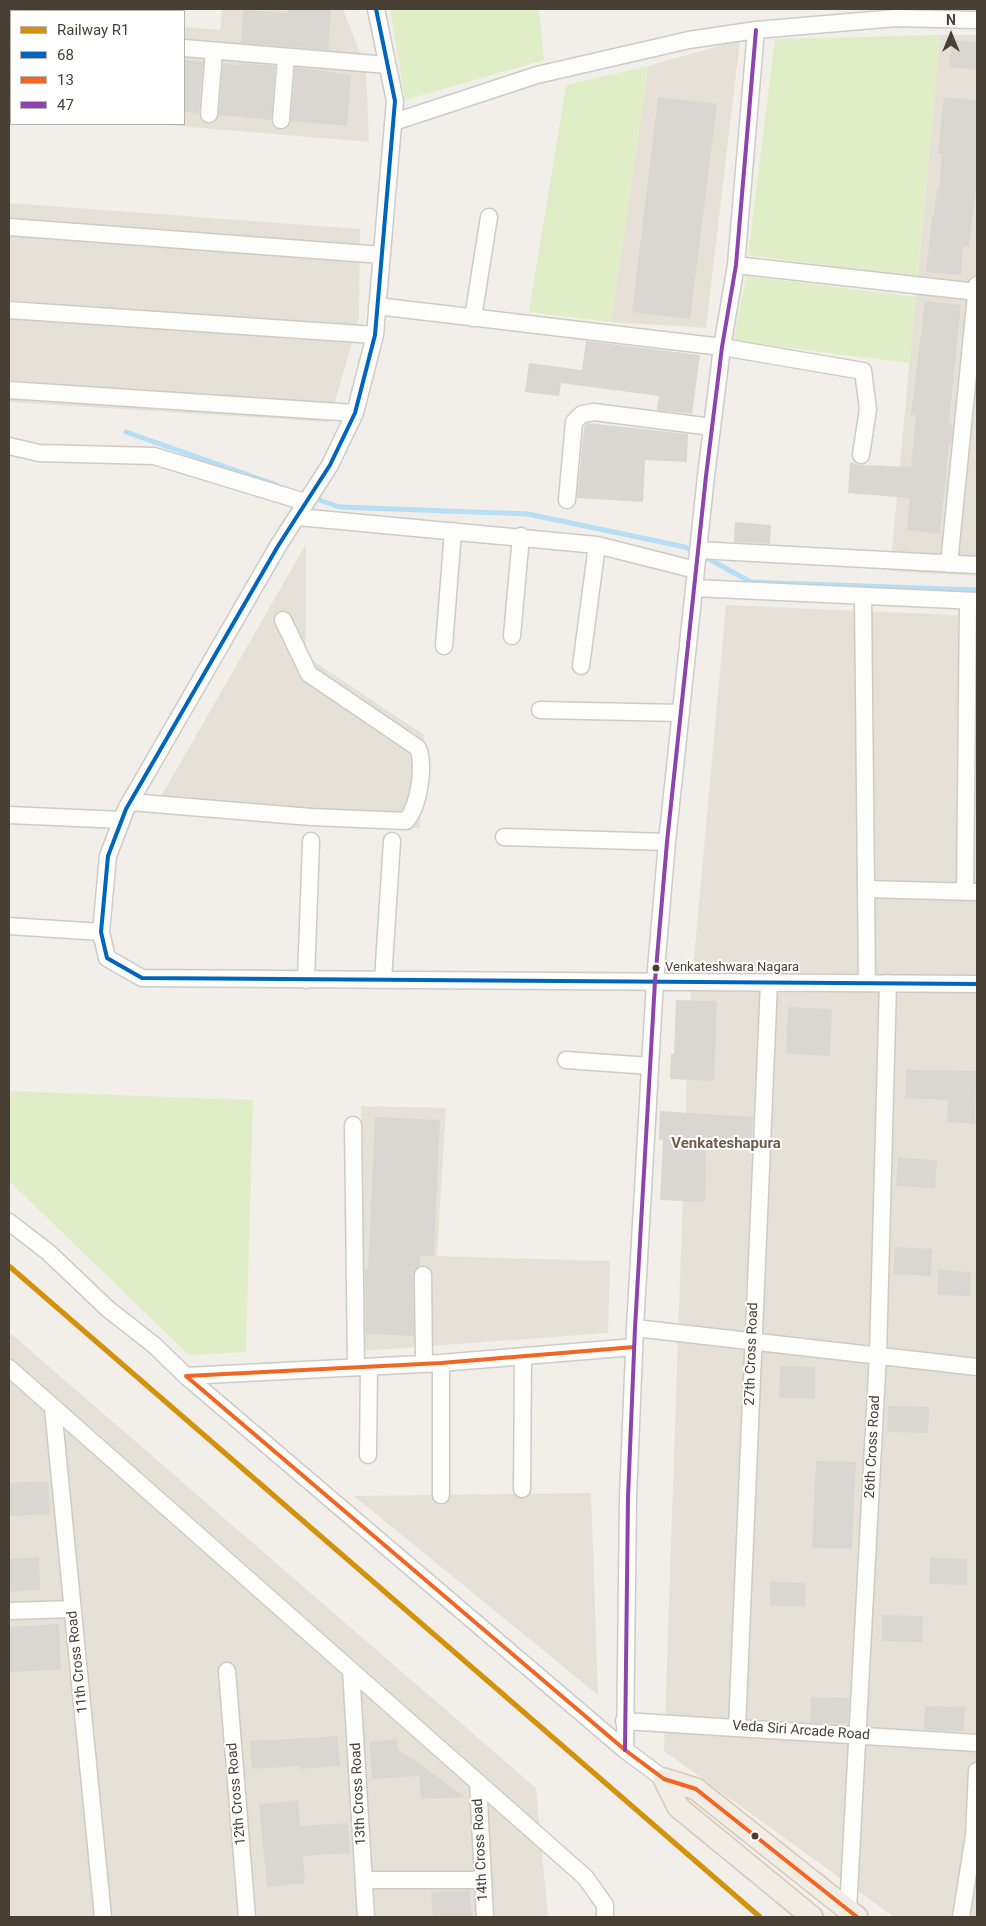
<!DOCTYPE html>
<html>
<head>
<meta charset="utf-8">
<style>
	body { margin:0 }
	#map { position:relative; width:986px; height:1926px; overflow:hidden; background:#f2efea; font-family:Roboto,sans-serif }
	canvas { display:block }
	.frame { position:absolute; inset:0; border:10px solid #494035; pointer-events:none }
	.legend { position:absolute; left:10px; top:10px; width:175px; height:115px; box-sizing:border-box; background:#fff; border:1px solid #b6b3ae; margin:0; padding:6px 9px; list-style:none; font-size:15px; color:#494035 }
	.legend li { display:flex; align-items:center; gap:10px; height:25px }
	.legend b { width:25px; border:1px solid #b6b3ae }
	.north { position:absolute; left:926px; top:10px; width:50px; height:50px; -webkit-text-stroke:4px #fff; paint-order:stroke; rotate:0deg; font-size:14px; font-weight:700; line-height:20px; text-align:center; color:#494035 }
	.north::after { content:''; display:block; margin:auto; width:18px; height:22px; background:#494035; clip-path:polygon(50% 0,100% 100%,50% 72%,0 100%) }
</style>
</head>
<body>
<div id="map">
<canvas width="986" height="1926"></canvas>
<div class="frame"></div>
<ul class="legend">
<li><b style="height:6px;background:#d4920b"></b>Railway R1</li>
<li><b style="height:6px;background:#0065bd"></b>68</li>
<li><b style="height:6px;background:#f26522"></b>13</li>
<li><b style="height:6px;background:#8e44ad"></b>47</li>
</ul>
<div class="north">N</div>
</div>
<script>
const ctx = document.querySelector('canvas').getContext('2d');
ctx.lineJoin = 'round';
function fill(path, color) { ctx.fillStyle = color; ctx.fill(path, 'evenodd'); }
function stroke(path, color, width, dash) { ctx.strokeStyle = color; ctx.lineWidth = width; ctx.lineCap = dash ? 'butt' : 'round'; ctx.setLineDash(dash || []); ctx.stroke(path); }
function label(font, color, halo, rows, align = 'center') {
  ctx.font = font + ' Roboto,sans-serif'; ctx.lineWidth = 4; ctx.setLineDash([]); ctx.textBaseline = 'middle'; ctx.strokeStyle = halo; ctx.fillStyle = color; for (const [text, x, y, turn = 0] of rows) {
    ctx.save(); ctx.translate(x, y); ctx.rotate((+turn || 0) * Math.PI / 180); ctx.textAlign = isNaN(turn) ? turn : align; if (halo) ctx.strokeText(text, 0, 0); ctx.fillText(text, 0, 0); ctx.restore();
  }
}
fill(new Path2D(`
	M9,9H73V11H11V111H9Z
	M222,9H343L366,68L369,142L154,124H184V27L220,30Z
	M940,35H977V576L890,571Z
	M740,40L706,328L611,322L648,66Z
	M9,203L360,229L359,319L329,422L9,402Z
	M306,544V656L424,735L420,828L155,807Z
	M726,605L977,616V1917H894L664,1751L689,1014Z
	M361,1106L446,1108L437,1256L610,1261L608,1333L362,1351Z
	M9,1332L536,1788L548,1917H9Z
	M591,1493L598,1695L354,1496Z`), '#e6e1d7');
fill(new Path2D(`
	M390,9H539L544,60L405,100Z
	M940,35L917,277L748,255L775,39Z
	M648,66L611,322L529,312L566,85Z
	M746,276L916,297L909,363L733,341Z
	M9,1091L253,1100L246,1352L189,1355L9,1181Z`), '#e0eec7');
stroke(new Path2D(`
	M126,432L277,485
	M313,498L340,507L528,514L685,547L696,552
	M703,556L751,582L977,590`), '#b6def4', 5);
fill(new Path2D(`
	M288,9H331L328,50L241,43L243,10L287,13Z
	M952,40L977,42V70L949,67Z
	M184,60L203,62L199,113L184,112Z
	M239,63L275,66L271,120L219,115L223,64L239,65Z
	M295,67L351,75L347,126L291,121Z
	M658,97L717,104L690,319L632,312Z
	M944,97L977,100V180L969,247L963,246L961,275L926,272L932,216H934L937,188L939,189L942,154L938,153Z
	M925,301L961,305L949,423H953L951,444H949L940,534L907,530L910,498L848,493L850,462L860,465L911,467L916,415H911Z
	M586,341L700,355L692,414L657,410L659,396L561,383L559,396L525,392L529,363L582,370Z
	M587,423L688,434L687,462L645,460L643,502L577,498L584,427Z
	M735,522L771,525L770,544L734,542Z
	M676,1000L717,1001L714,1081L670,1079L671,1054H674Z
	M788,1007L832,1009L830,1056L786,1054Z
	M906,1070L976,1071L975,1124L947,1122L948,1100L905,1098Z
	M660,1111L753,1117L751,1146L706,1144L705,1202L660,1200L663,1140H659Z
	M375,1117L440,1120L434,1256L420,1255V1266L415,1270L413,1275L414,1336L366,1334L365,1270L368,1269Z
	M898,1158L937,1160L935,1188L896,1186Z
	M895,1247L932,1249L931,1276L893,1274Z
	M938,1270L971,1272L970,1296L937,1295Z
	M780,1366L815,1367V1399L779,1398Z
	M888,1406L929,1407L928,1433L887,1432Z
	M816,1461L856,1462L852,1549L812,1548Z
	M48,1481L50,1514L9,1516V1483Z
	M39,1557L40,1590L9,1592V1559Z
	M930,1558L967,1559V1585L929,1584Z
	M770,1582L805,1583V1607L770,1606Z
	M882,1615L923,1616L922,1642L882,1641Z
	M59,1624L61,1670L9,1672V1627Z
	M811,1697L849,1698L848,1724L810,1723Z
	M925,1706L965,1707L964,1731L924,1730Z
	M337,1736L340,1766L300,1769V1766L252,1769L250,1741Z
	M397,1739L398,1749L465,1797L421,1799L419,1776L372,1779L369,1742Z
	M298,1800L300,1826L348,1823L350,1853L303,1856L305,1883L267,1887L259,1804Z
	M470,1890L472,1917H433L431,1892Z`), '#dad6d1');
const minor = new Path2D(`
	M376,9L395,101L375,335L355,413L330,465L278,546L126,809L108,856L101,932L107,958L142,978L977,984
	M9,34L11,35
	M184,48L387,65
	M10,98L11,77
	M209,114L214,51
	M281,120L286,57
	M394,122L537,75L689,40L756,30L896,18L977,20
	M9,227L382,255
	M736,265L977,292
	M377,306L722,347L863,371L868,409L861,455
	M9,310L375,335
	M473,318L489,217
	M9,390L355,413
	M9,446L39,453L154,456L305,502
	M567,500L574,422L582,414L594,412L712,427
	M298,517L597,545L696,570
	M698,550L977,565
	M949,564L977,285
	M694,588L977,601
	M863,597L867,983
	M512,636L521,536
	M444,646L453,531
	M581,666L597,545
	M540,710L681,713
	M130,802L311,817L406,821C419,806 425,767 418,748L309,674L283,620
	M9,815L122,820
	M504,837L667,842
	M866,889L977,892
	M965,892L968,601
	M9,926L101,932
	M306,980L311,841
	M383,980L392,841
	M566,1060L650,1066
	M353,1125L356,1367
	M9,1222L48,1252L108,1309L154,1345L186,1376
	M423,1275L424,1364
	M635,1328L977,1367
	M634,1347L441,1363L186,1376L625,1750L664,1779
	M441,1363V1495
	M9,1368L585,1877L605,1905V1917
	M53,1408L103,1917
	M368,1455L369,1367
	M522,1489L523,1358
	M9,1611L73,1609
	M351,1670L366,1917
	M227,1671L247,1917
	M624,1721L977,1743
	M737,1727L769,982
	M625,1750L628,1497L635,1328L655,981L667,842L706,476L722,347L736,265L756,30
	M478,1782L485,1917
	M364,1880H483
	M848,1910L878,1354L888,983
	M961,1917L974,1836L977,1771`);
const major = new Path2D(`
	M664,1779L696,1789L857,1917
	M664,1779L678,1807L812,1917`);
stroke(minor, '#cecbc6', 19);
stroke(major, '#d6cbb6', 24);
stroke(minor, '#fdfdfc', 16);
stroke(major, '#f1ece4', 21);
const rail = new Path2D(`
	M9,1266L760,1917`);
stroke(rail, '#d9d9d8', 5.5);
stroke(rail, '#fff', 4, [11]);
stroke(new Path2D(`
	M376,9L395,101L375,335L355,413L330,465L278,546L126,809L108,856L101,932L107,958L142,978L977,984`), '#0065bd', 4);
stroke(new Path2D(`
	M634,1347L441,1363L186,1376L625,1750L664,1779L696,1789L857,1917`), '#f26522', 4);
stroke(new Path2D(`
	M625,1750L628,1497L635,1328L655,981L667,842L706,476L722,347L736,265L756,30`), '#8e44ad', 4);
stroke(new Path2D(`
	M9,1266L760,1917`), '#d4920b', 5);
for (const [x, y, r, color] of [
	[656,968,4.5,"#494035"],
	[755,1836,4.5,"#494035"]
]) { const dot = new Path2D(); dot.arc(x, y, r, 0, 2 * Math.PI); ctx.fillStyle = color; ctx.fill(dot); stroke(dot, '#fff', 2); }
label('13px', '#494035', '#fff', [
	["Venkateshwara Nagara",665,968]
], 'left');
label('14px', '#494035', '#fff', [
	["27th Cross Road",752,1354,-88],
	["26th Cross Road",873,1447,-87],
	["11th Cross Road",78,1662,-96],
	["Veda Siri Arcade Road",801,1731,4],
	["12th Cross Road",237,1794,-95],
	["13th Cross Road",359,1794,-93],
	["14th Cross Road",481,1850,-93]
]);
label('bold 15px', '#6d5e4b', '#fff', [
	["Venkateshapura",726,1144]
]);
</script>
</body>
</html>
